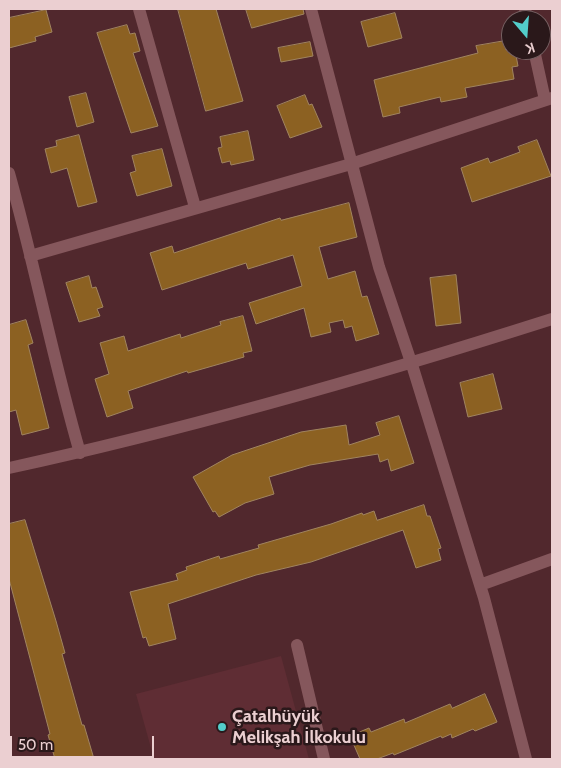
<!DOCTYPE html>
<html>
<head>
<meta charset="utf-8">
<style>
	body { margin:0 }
	#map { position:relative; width:561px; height:768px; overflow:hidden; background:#51282d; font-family:Cabin,sans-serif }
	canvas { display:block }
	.frame { position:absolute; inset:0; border:10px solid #ebcfd1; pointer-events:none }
	.north { position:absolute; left:501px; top:10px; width:50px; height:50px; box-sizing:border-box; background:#2a181a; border:1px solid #776163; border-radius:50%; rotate:162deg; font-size:14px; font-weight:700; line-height:20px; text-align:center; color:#ebcfd1 }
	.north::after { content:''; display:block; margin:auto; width:18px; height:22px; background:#53cdca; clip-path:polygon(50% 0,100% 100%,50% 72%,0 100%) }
	.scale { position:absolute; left:10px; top:736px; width:144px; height:22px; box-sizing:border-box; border:2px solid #ebcfd1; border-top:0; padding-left:6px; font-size:15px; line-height:18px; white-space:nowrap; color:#ebcfd1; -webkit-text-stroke:4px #2a181a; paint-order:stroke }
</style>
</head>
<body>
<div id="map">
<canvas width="561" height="768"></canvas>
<div class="frame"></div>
<div class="north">K</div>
<div class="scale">50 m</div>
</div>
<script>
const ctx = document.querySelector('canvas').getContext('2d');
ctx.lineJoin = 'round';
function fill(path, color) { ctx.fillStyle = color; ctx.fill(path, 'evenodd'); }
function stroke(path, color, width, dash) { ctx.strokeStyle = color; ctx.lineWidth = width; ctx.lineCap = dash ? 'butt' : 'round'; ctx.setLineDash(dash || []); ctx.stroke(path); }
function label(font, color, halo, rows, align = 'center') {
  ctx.font = font + ' Cabin,sans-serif'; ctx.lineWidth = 5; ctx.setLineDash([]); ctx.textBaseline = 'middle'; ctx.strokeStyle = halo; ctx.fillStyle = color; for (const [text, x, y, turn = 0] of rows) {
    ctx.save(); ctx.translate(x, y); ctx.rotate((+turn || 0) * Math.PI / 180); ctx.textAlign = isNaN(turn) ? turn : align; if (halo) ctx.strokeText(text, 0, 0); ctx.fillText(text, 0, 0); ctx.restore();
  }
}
fill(new Path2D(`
	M281,656L309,759H154L136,694Z`), '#5f2d34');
const building = new Path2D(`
	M178,9H216L243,101L206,111Z
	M246,9H303L304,14L252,28Z
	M46,10L52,32L35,37L36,41L9,48V18Z
	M395,13L402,38L368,47L361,22Z
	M127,25L130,34L135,33L140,51L133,53L158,126L131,133L97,33Z
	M505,41L506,50H515L518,66L512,67L514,79L465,88L467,97L441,102L440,97L399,107L400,113L383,117L374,80L478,53L476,46Z
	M310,42L313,56L281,62L278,48Z
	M86,93L94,122L77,127L69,97Z
	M305,95L309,105L312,104L322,127L290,138L277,106Z
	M248,131L254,160L231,165L230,161L222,163L218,148L222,147L220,137Z
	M79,135L97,202L78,207L67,168L51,173L45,149L57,146L56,141Z
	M537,140L551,176L472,202L461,168L488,158L490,163L520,152L518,147Z
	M162,149L172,186L137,196L130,173L136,171L132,156Z
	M349,203L357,237L319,247L328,279L355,271L362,297L367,296L379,334L356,341L352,326L345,328L343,320L329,323L331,332L311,337L304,308L256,324L249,303L302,286L293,255L248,269L246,263L162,290L150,253L172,246L174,253L280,218L281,220Z
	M456,275L461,323L436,326L430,278Z
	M89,276L92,288L96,287L103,307L97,309L100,316L79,322L66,283Z
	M243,316L252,351L243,353L244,357L188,373L187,371L128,391L133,408L107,417L95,379L109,374L100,343L124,336L128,351L180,334L181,338L221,325L220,322Z
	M26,320L33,343L28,345L49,428L22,435L16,410L9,412V325Z
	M493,374L502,409L468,417L460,383Z
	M399,416L414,463L391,471L388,459L380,462L378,454L310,465L269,477L274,494L245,503L219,517L215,511L213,512L193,477L232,455L301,432L346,425L349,445L380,435L376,423Z
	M424,505L427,516H430L441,548L438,549L441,560L416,568L403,530L311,562L256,575L168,604L176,639L149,646L146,637L143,638L130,592L178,580L176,574L187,570L186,567L219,556L220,559L259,548L258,545L331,524L362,513L363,515L374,511L377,520Z
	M25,520L56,621L65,653L62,654L82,725H84L94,759H55L48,735L50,734L9,579V524Z
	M485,694L497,722L475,731L473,729L452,738L451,734L442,738L441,736L394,755L393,753L377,759H360L350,736L369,728L371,732L404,719L405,723L450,704L452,708Z`);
fill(building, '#8c6122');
stroke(building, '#a08460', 1);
stroke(new Path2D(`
	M139,9L195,207
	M311,9L379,267L413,368L484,598L526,759
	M525,9L527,20
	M534,50L545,100
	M9,173C35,266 53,360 80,453
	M30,256L351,164L552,98
	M9,468C192,428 373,376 552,319
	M480,585L552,559
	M297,645L324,759`), '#85575c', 12);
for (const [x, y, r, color] of [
	[222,727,5,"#53cdca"]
]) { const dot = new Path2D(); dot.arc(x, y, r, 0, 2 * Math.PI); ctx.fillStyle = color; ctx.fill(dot); stroke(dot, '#2a181a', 2); }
label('bold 18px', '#ebcfd1', '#2a181a', [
	["Çatalhüyük",232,717],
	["Melikşah İlkokulu",232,738]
], 'left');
</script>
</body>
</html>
